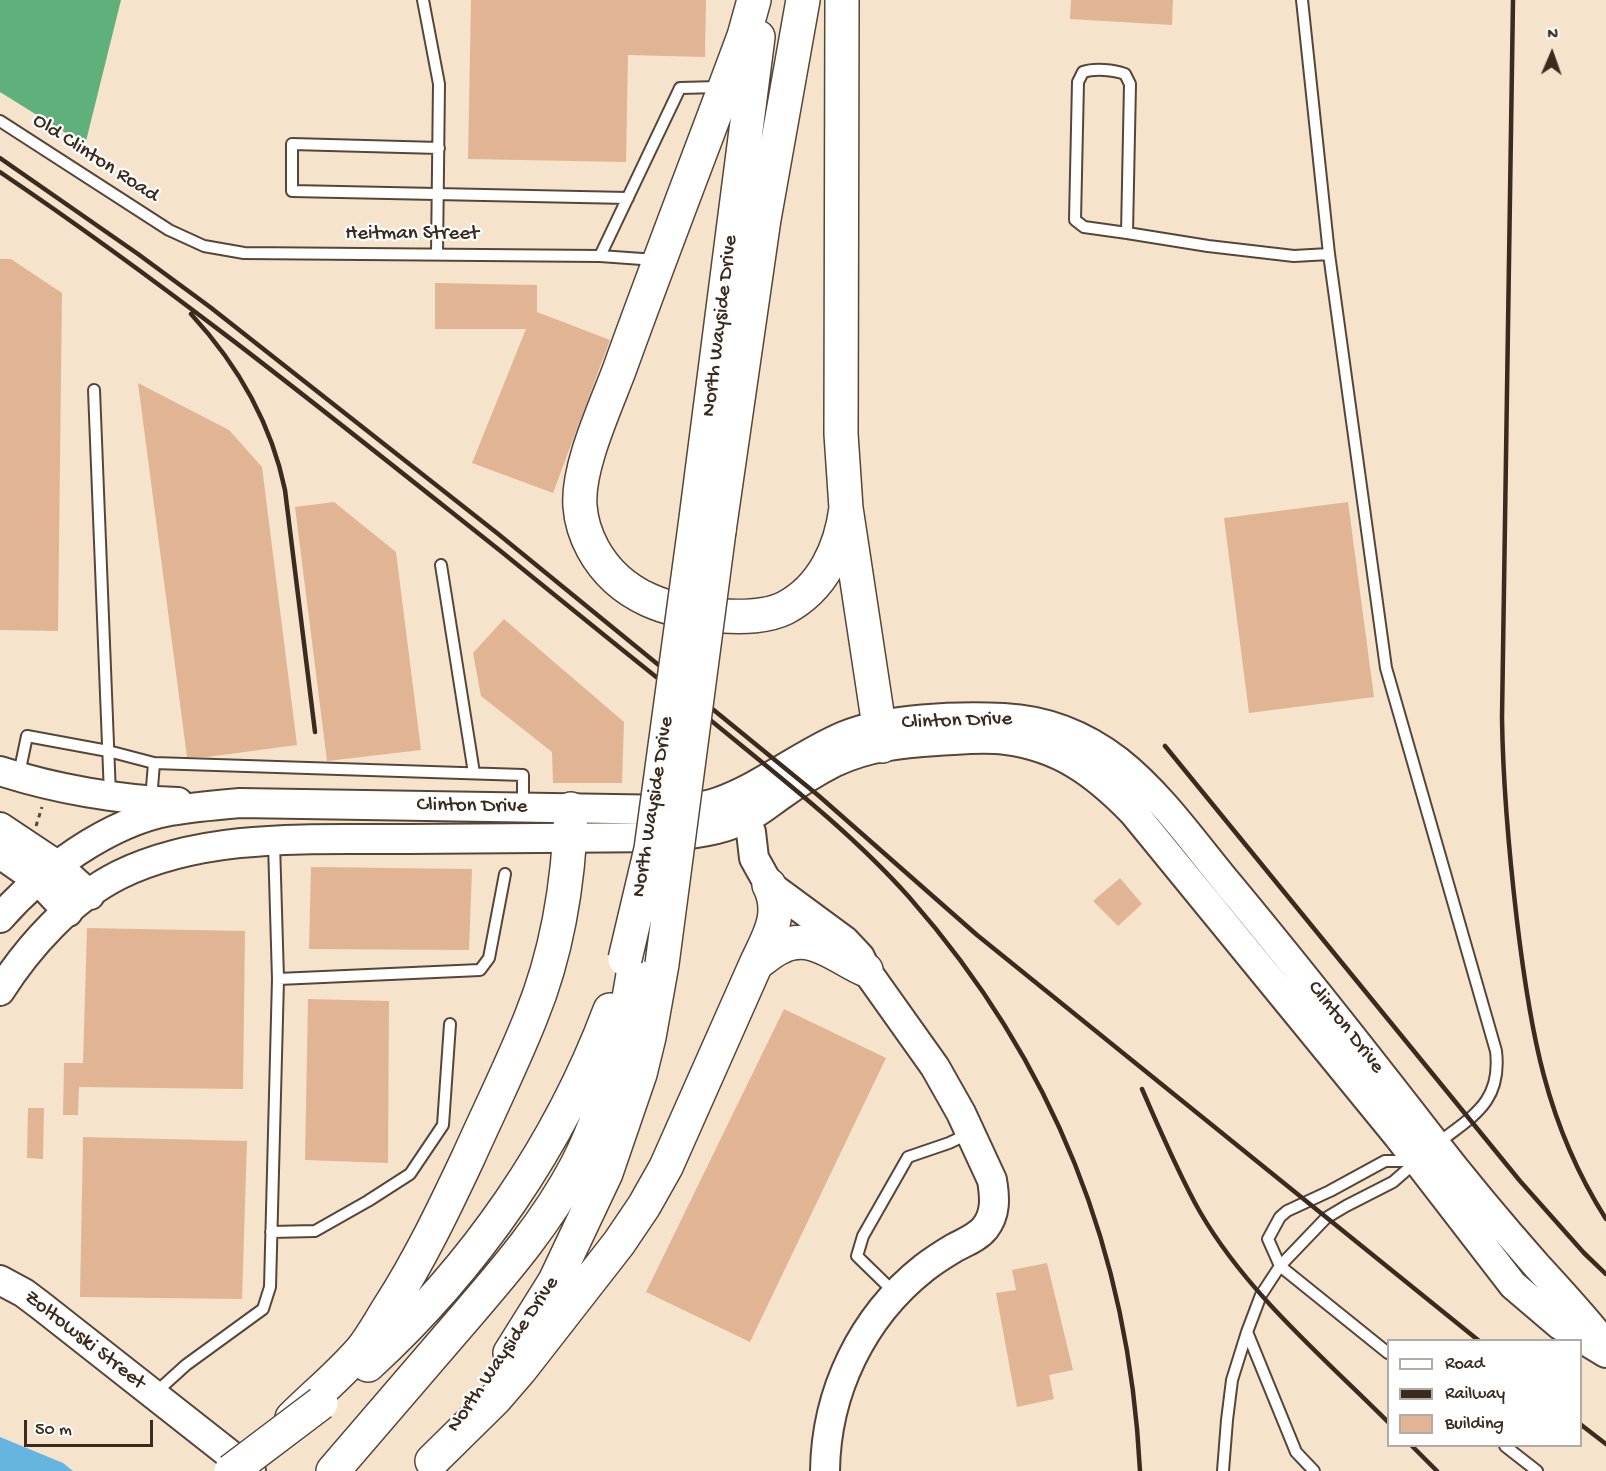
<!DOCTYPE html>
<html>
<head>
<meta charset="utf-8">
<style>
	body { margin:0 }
	#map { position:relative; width:1606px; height:1471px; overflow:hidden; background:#f6e3cb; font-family:"Gochi Hand",sans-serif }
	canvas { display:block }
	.legend { position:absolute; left:1387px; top:1339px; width:195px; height:108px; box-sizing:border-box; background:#fff; border:2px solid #b1aaa5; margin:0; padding:8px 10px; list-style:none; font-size:18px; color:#3b2a1e }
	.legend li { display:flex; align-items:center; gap:12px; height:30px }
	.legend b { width:30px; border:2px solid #b1aaa5 }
	.north { position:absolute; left:1522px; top:24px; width:60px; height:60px; -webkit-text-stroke:4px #fff; paint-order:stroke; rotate:2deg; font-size:16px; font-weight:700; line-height:24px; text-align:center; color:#3b2a1e }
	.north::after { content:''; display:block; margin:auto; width:21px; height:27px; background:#3b2a1e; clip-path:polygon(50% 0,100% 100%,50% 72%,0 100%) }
	.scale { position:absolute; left:24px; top:1420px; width:129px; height:27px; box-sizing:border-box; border:3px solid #3b2a1e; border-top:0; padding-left:8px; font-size:18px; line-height:21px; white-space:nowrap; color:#3b2a1e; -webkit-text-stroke:4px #fff; paint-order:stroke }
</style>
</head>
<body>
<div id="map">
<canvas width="1606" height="1471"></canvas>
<ul class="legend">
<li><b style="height:8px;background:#fff"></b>Road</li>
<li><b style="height:8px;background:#3b2a1e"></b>Railway</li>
<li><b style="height:16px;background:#e1b594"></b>Building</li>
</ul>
<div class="north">N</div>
<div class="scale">50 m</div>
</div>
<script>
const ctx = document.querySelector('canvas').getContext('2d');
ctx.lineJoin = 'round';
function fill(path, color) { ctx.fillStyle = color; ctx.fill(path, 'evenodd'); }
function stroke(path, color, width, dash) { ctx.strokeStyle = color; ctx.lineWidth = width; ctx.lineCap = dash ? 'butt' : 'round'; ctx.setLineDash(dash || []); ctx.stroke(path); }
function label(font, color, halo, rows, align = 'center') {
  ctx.font = font + ' "Gochi Hand",sans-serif'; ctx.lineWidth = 4.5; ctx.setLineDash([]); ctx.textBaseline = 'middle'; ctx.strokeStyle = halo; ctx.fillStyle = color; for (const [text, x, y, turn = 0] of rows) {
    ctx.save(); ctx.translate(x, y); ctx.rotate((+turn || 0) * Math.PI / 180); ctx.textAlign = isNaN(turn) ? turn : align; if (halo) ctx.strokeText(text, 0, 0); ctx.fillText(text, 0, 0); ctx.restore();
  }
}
fill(new Path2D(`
	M0,0H121L85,145L0,92Z`), '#60b07b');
fill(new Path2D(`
	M0,1437L63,1463L73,1471H0Z`), '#66b4e0');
fill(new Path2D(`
	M471,0H706L705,57L628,55L626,162L468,159Z
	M1071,0H1173L1172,25L1070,19Z
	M0,259H11L62,293L58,631L0,630Z
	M435,283L537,285V312L610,340L553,493L472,463L526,329H435Z
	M138,383L229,430L262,467L297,745L207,757H187Z
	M334,502L396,552L421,750L327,761L295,507Z
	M1348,502L1374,697L1249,713L1224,518Z
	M504,619L624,722L622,783H553L552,752L481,696L473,653Z
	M311,867L472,869L469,950L309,949Z
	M1120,878L1142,904L1118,926L1093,901Z
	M87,928L245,931L243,1089L79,1087L78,1115H63L64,1063H83Z
	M308,999L389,1001L388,1163L305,1160Z
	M784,1009L886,1058L750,1342L646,1292Z
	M28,1108H44L43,1159L27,1158Z
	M83,1137L247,1141L242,1299L80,1297Z
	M1047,1263L1073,1370L1049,1375L1054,1399L1017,1407L996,1293L1016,1290L1012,1270Z`), '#e1b594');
const lane = new Path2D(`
	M423,0L439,84L437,254
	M1302,0L1329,254L1386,668L1496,1051C1502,1103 1472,1116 1437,1144
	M0,121L169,230L204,246L244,253L600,256L656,260
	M439,148L292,144V191L628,198
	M1127,233L1084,227L1075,220L1078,82L1083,72C1095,68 1114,70 1125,74L1130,84L1127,233L1208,246L1294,256L1329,254
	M600,256L680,88L719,87
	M94,390L110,795
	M441,565L474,773
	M154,763L523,775V808
	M19,774L27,736L108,751L154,763L151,800
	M278,979L480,970L489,958L505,874
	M271,1232L315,1231L368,1201L410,1174L443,1125L450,1024
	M896,1294L857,1256L863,1236L908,1157L949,1143L970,1133
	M1388,1353L1280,1266L1268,1239L1280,1217L1287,1211L1330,1191L1385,1161H1411
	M154,1394L186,1365L263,1309L270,1287L278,979L274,843
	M1505,1446L1537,1471
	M1223,1471L1227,1420L1232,1380L1247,1332
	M1314,1471L1296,1452L1247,1332L1261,1295L1280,1266L1326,1218L1346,1206L1393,1182L1417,1161`);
const secondary = new Path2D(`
	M0,771C55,789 120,800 178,802
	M731,807L745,819L751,832L754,858L769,885L845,941L860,957L866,970L935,1067L961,1113L992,1180C995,1198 996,1214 985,1228C977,1238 965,1242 954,1248C944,1254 933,1261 924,1268C862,1317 826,1392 825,1471
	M0,827L57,865L90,895
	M0,854L39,881L68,912
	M0,918C40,872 109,822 170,811C193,807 217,805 240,803L676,810C690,808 704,807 718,802C763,786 801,754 844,736C888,718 956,716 1004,718C1046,720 1084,735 1118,761C1161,795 1194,843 1229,885C1298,968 1364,1052 1430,1137C1464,1181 1500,1224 1537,1266C1561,1292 1584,1317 1606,1345
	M0,991C28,947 71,899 119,875C207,832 314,840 409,839C495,839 581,838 668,837C693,834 719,831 743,820C755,815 766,806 777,798C795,785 815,772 835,762C867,747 901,743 937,741C959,740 983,737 1005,740C1060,747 1095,773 1133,812L1398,1136L1513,1285L1560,1325L1606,1353
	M0,1280L24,1293L40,1305L251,1471`);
const primary = new Path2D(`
	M754,0L744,36C703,147 660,257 620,368C606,406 577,467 580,506C581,521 586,536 593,549C620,598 670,613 723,616C743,617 767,617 785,608C823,588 841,548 846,508
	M842,0L841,434L846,508L882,746
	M695,526L758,37
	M719,531L764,219L803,0
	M756,964C768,938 784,914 769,885
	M510,1353L555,1281L606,1173L640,1074L649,1037L662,964
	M368,1365C475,1267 559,1146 610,1010
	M292,1418C315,1395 342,1373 363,1348C373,1335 381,1320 390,1306C420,1259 444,1209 468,1158C489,1111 512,1065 531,1017C558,951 569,880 571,809
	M432,1461L495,1399L520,1370L619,1243L644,1206L666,1167L756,964C763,959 771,952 779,948C811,930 839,959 866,970
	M333,1471C376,1421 418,1372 461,1322C504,1272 546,1224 577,1165C614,1093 629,1008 640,928`);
stroke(lane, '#574638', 14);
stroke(secondary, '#574638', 32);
stroke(primary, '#574638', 36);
stroke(new Path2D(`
	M36,826L42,807`), '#574638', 3, [4.5, 4.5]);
stroke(lane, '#fff', 10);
stroke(secondary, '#fff', 28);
stroke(primary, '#fff', 33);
stroke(new Path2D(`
	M1513,0L1502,718C1503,786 1509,853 1517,921C1530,1030 1546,1125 1606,1219
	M0,158L138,254L210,307L497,533L819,796L977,935L1478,1340
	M0,172C175,290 338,422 503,553C573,610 643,667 714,723C781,778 851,832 909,897C1054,1062 1129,1252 1140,1471
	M191,314C238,365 271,422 285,490L315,732
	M1165,746L1520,1181L1584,1253L1606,1274
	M1142,1089C1160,1130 1178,1173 1200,1212C1247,1293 1322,1356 1388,1422
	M1580,1424L1606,1444
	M1412,1446L1437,1471`), '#3b2a1e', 4.5);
const primaryBridge = new Path2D(`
	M625,959L651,849L695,526
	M662,964L719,531
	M231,1471L321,1403`);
stroke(primaryBridge, '#574638', 36, []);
stroke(primaryBridge, '#fff', 33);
label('21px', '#3b2a1e', '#fff', [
	["Old Clinton Road",95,159,33],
	["Heitman Street",412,235],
	["North Wayside Drive",721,326,-83],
	["Clinton Drive",957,722,-2],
	["Clinton Drive",472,807,1],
	["North Wayside Drive",654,807,-81],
	["Clinton Drive",1345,1028,52],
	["Zoltowski Street",84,1341,38],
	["North Wayside Drive",504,1355,-56]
]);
</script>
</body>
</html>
